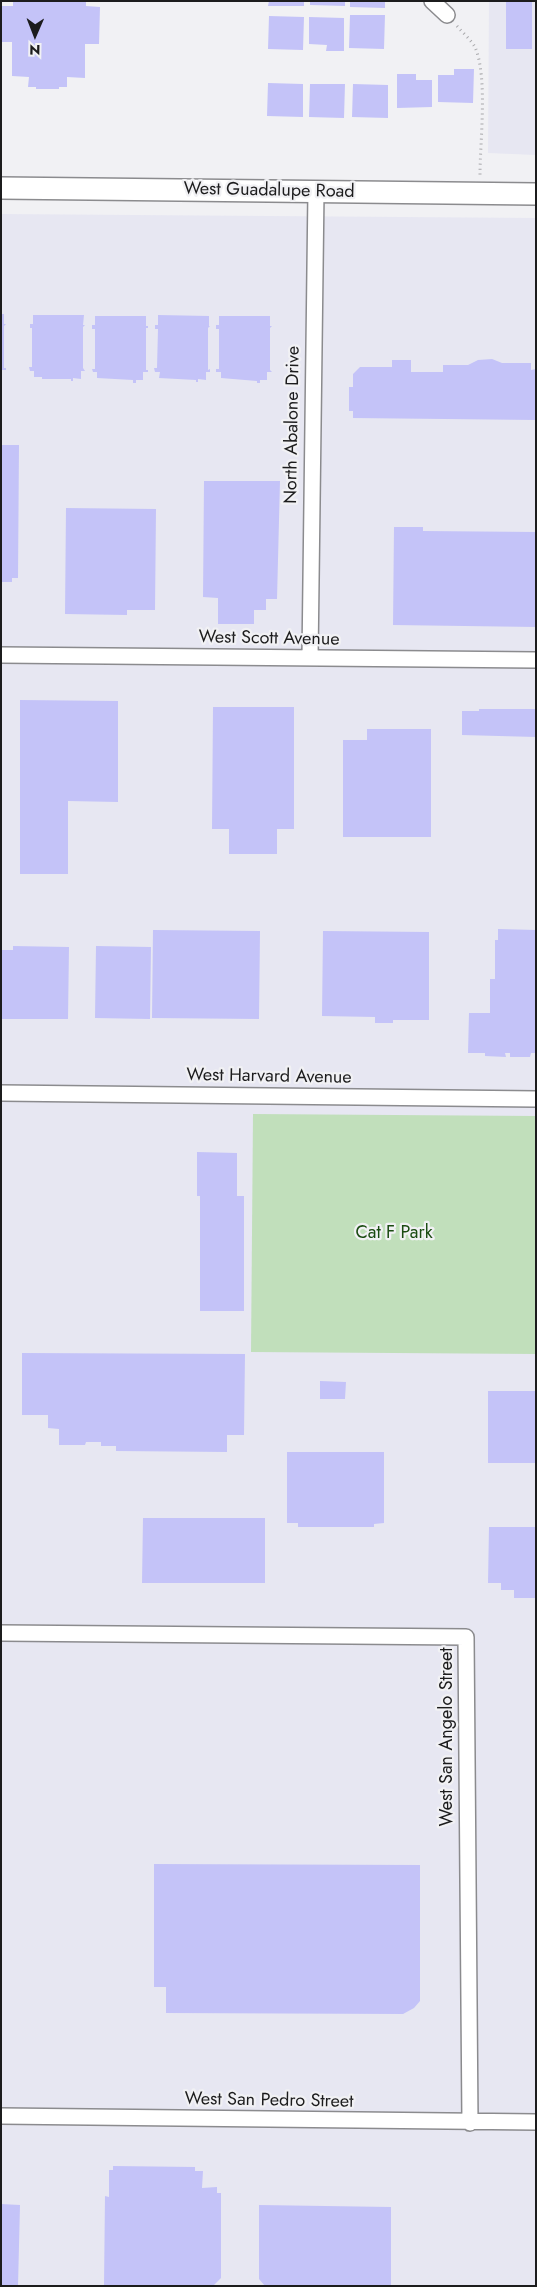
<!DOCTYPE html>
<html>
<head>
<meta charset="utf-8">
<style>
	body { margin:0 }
	#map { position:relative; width:537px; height:2287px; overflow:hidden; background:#f1f1f4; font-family:Jost,sans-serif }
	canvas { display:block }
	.frame { position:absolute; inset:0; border:2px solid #1c1c1d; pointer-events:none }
	.north { position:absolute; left:10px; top:10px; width:50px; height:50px; -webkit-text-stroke:4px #f1f1f4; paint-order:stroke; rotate:181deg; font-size:14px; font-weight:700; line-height:20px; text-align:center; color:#1c1c1d }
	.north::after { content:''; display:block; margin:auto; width:18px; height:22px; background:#1c1c1d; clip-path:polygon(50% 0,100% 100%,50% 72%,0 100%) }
</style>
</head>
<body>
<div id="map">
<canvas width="537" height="2287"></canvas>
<div class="frame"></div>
<div class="north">N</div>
</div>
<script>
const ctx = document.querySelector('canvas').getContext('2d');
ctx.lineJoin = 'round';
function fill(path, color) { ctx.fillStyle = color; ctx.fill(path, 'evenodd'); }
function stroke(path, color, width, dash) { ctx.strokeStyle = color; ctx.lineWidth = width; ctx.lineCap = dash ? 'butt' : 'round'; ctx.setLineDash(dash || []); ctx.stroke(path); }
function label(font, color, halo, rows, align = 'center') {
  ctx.font = font + ' Jost,sans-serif'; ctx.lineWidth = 4.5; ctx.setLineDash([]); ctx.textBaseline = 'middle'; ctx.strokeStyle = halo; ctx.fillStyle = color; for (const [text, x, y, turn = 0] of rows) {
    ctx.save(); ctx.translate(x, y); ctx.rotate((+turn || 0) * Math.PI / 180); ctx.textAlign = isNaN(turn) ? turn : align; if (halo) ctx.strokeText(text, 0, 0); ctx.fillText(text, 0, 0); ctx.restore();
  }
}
fill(new Path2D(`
	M489,1H536V155L488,153Z
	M1,214L536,218V2286H1Z`), '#e7e7f2');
fill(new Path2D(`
	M253,1114L536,1116V1354L251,1352Z`), '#c1dfbb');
fill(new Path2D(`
	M13,1H86V6L100,7L99,44H85V78L67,77V87H59V89H36V87H28L29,77L12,76V42H1V6H13Z
	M269,1H304V6H268Z
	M310,1H345V6L310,5Z
	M350,1H385V8L350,7Z
	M506,1H532V49H506Z
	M350,15H385L384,49L349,48Z
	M269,16L304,17L303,50L268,49Z
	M309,17L344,18V51H326L327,45L309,44Z
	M454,69H474L473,103L438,102V75H454Z
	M397,74H416V80H432V107L397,108Z
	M268,83L303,84V117L267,116Z
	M310,84H345L344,118L309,117Z
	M353,84L388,85V118L352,117Z
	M1,314H4V324H6L4,326V368H6V370H1Z
	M33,315H84L83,325H85L83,327V368L85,371H81V379L73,378V381H71V379H42V377H34V371H30L29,367H32V328H30V324H33Z
	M158,315L209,316V326H210L208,328V370L210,369V372H206V380L198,379V382H196V380L159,378L160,372H155L154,368H157L158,329H155V325H158Z
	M95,316H146V326H148V328H146V370H148V372H143V380H136V383H133V380L97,378V372H93L92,369H95V329H92V325H95Z
	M219,316H270V326H272L270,328V370L272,372H267V380H260V383H257V381L221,378V372H216V369H219V329H216V325H219Z
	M492,359L502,363H531V370L536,369V420L353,418V411H349V387H353V374L360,367H392V360H411V372H443V365H468L478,360Z
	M1,445H19L18,578H12V582H1Z
	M204,481H280L277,599H266V610H254V624H218V598L203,597Z
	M66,508L156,509L155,610H127V615L65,614Z
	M394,527H423V531L536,532V627L393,625Z
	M20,700L118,701V802L68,801V874H20Z
	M213,707H294V829H277V854H229V829H212Z
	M479,709H536V737L462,735V711H479Z
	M367,729H431V837H343V740H367Z
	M498,929L536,930V1053H531L530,1057H510V1053H505L506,1057L485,1056V1053H468L469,1013H490V979H495V940H498Z
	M153,930L260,931L259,1019L152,1018Z
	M323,931L429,932V1020H393V1023H375V1017L322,1016Z
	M13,946L69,947L68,1019H1V950H13Z
	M96,946L151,947L150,1019L95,1018Z
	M197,1152L237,1153V1196H244V1311H200V1196H197Z
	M22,1353L245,1354L244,1435H227V1452L116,1451V1446H101V1442H86L85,1445H59V1429L48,1428V1415H22Z
	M320,1381L346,1382L345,1399H320Z
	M488,1391H536V1463H488Z
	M287,1452H384V1523L374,1524V1527H298V1523H287Z
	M143,1518H265V1583H142Z
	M489,1527H536V1598H514V1590H501V1583H488Z
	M154,1864L420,1865V2001L414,2008L403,2014L166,2013V1987H154Z
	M113,2166L195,2167V2171H203L202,2188L217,2187V2193H221V2278L213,2286H104L105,2196L109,2197V2170H113Z
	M1,2204L20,2205L18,2286H1Z
	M259,2205L391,2207V2286H265L259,2279Z`), '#c4c3f8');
const minor = new Path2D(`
	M432,1L447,15
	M1,655L536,660
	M310,658L316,191
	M1,1093L536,1099
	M1,1633L466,1637L470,2123
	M1,2116L536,2122`);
const secondary = new Path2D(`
	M1,188L536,194`);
stroke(minor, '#8b8b8e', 18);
stroke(secondary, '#8b8b8e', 24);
stroke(new Path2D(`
	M457,26C463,33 471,40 475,47C488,77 480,141 480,175`), '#a7a7aa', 3, [1, 4]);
stroke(minor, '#fff', 15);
stroke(secondary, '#fff', 21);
label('18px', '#1c1c1d', '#f1f1f4', [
	["West Guadalupe Road",269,191,1],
	["North Abalone Drive",293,425,-89],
	["West Scott Avenue",269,639,1],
	["West Harvard Avenue",269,1077,1],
	["West San Angelo Street",448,1737,-90],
	["West San Pedro Street",269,2101,1]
]);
label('18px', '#1a4b11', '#f1f1f4', [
	["Cat F Park",394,1234]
]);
</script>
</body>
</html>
